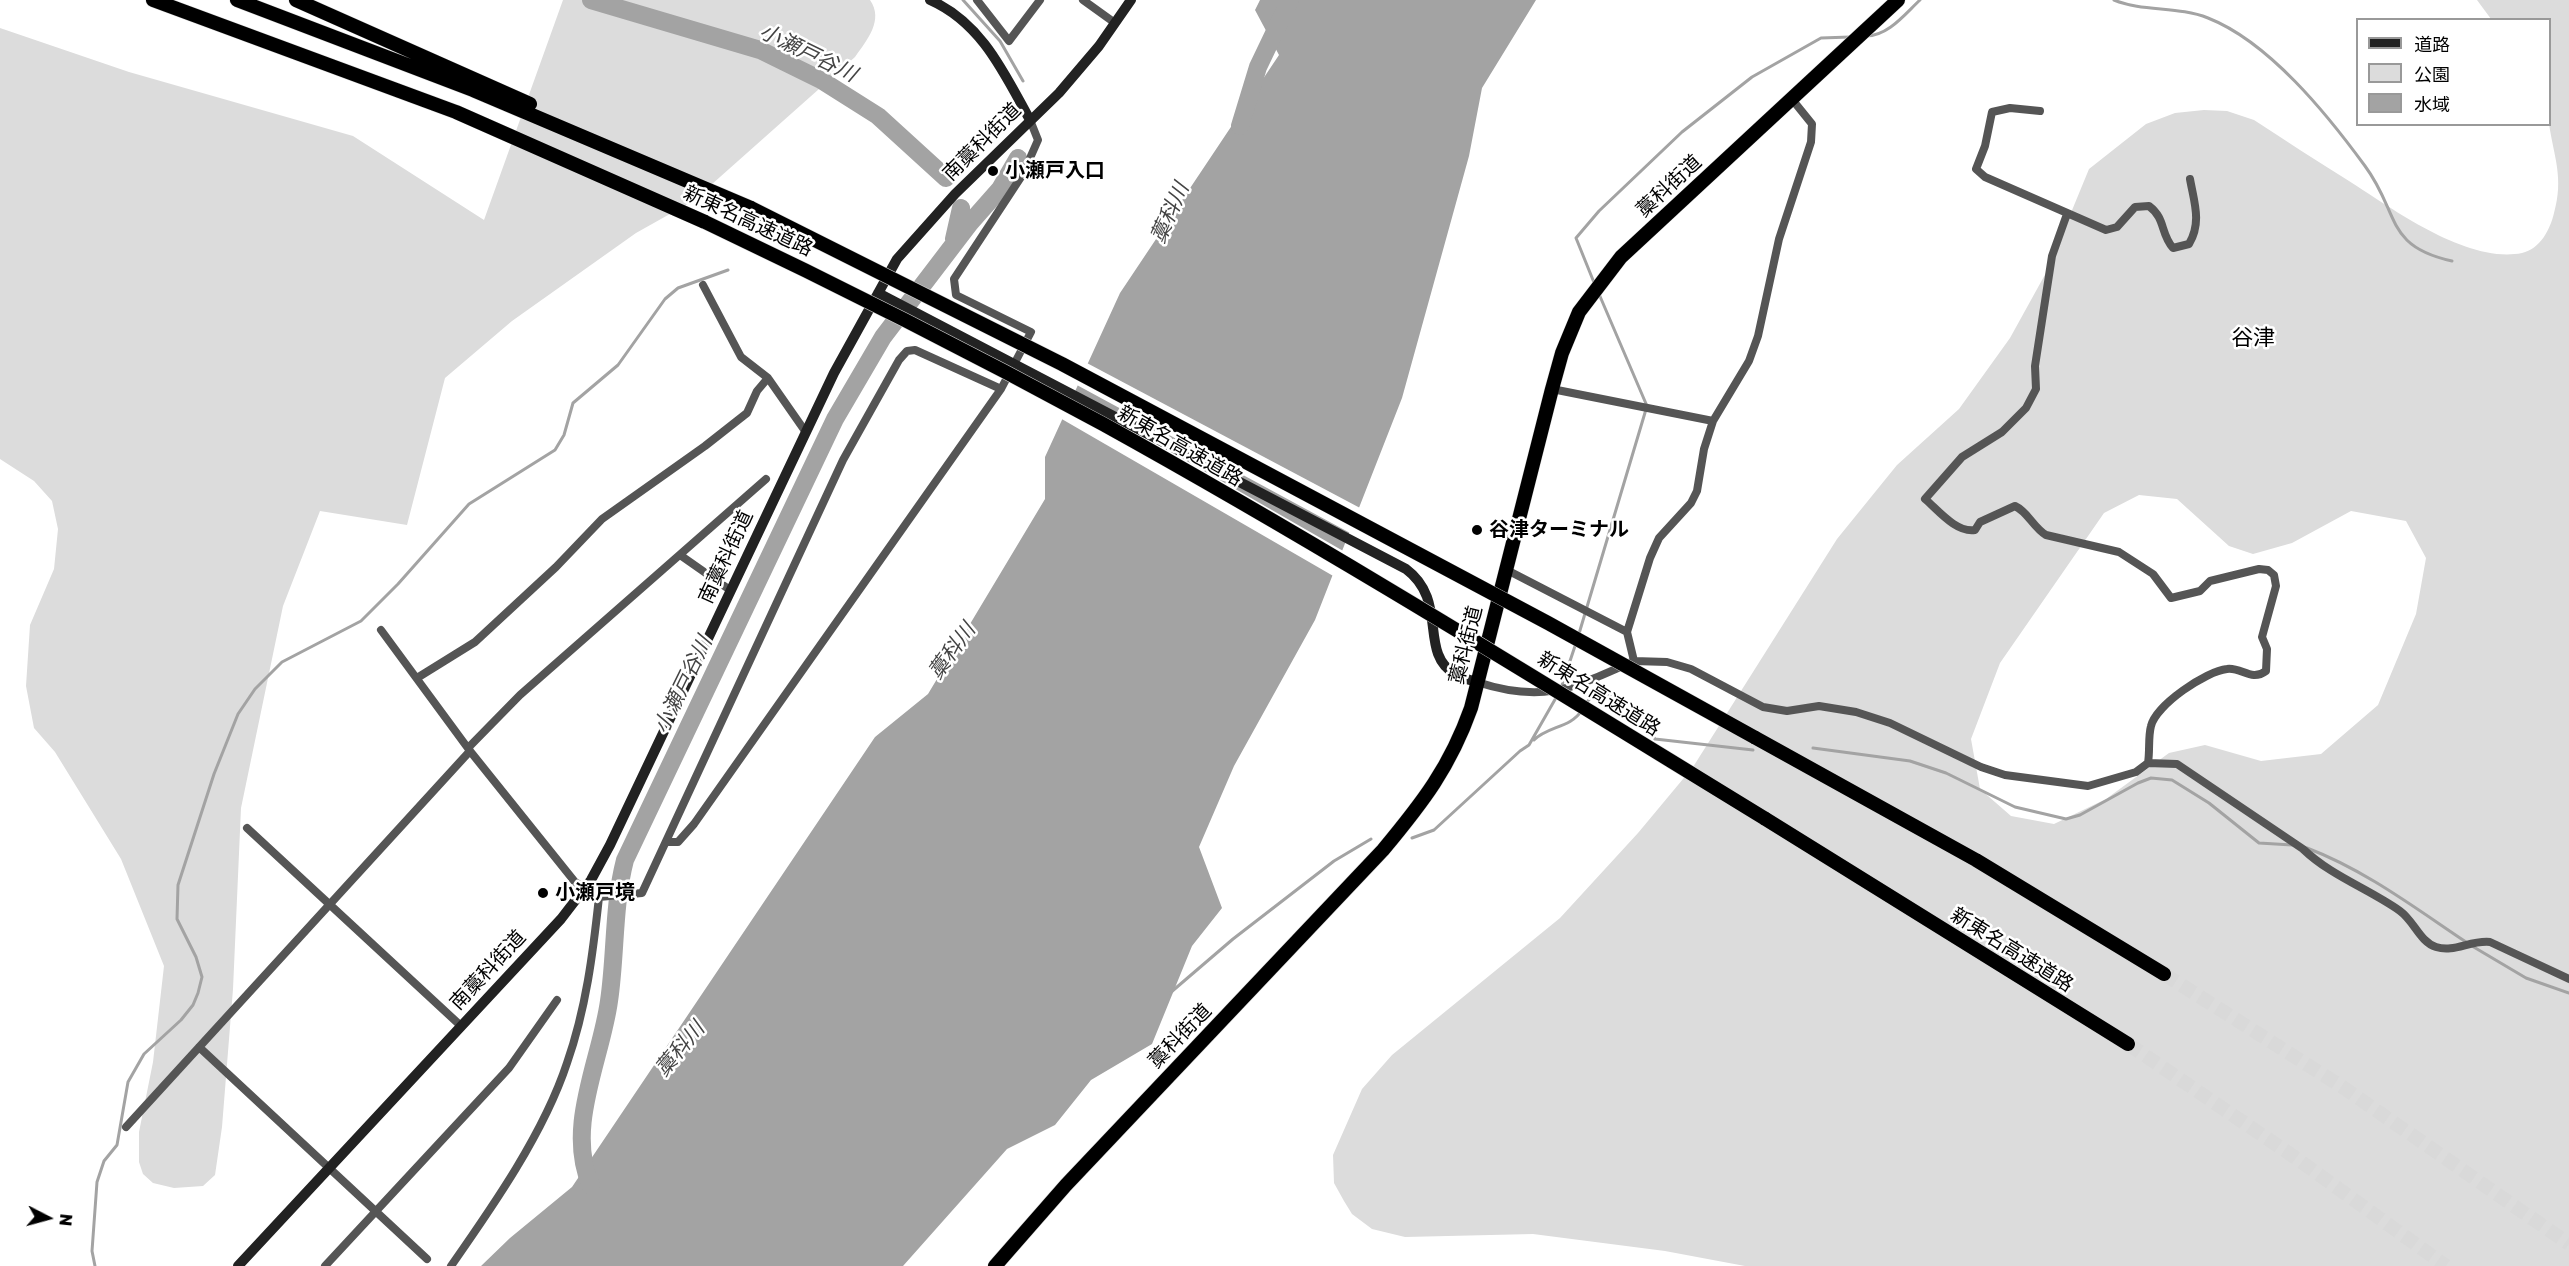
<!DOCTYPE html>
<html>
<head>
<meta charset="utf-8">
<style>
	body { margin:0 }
	#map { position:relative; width:2569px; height:1266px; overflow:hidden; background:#fff; font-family:"Golos Text","Noto Sans JP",sans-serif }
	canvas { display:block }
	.legend { position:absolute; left:2356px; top:18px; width:195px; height:108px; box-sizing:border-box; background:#fff; border:2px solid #999; margin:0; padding:8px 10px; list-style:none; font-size:18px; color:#000 }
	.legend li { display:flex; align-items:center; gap:12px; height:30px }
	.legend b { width:30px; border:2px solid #999 }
	.north { position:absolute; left:18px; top:1188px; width:60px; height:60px; -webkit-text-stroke:4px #fff; paint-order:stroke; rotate:96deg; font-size:16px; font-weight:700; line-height:24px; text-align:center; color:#000 }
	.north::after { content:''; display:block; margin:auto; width:21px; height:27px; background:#000; clip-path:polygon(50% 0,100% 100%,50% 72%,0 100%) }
</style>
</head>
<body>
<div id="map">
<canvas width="2569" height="1266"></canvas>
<ul class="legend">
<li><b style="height:8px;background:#222"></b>道路</li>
<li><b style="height:16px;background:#dcdcdc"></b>公園</li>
<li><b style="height:16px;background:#a3a3a3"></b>水域</li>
</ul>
<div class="north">N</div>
</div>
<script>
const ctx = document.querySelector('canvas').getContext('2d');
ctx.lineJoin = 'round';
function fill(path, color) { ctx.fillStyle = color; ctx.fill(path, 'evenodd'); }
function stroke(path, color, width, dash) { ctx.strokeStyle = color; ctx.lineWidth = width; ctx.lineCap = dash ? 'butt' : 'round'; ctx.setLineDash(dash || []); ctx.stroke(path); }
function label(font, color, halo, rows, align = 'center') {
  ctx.font = font + ' "Golos Text","Noto Sans JP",sans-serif'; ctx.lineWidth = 5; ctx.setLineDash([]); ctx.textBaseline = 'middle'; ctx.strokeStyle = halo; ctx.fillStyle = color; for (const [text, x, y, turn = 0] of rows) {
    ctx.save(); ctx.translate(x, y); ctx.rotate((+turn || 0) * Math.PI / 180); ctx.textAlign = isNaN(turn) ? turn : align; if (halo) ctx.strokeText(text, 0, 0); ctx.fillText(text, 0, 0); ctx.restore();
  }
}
fill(new Path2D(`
	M563,0H870C884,20 867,40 855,57L693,201L636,233L512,321L445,378L407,525L320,511L283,606L241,808L233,989L222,1127L215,1175L203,1186L174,1188L153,1183L143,1174L139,1162V1132L153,1062L164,966L121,859L55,752L34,728L26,686L30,625L54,569L58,529L52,501L34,481L0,459V28L129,72L353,136L484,220Z
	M2477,0H2569V1266H1745L1665,1251L1533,1234L1405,1237L1372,1229L1352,1214L1344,1201L1334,1183L1333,1155L1362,1089L1392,1055L1560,918L1638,833L1693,767L1837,539L1897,465L1959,409L2010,338L2047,271L2089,169L2146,124L2175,113L2204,110L2227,111L2254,120C2286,141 2317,161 2349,181C2393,209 2467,264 2522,253C2540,249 2550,230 2554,213C2564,178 2554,157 2549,124C2545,94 2549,51 2550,20L2491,19ZM2139,495L2177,499L2229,546L2253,554L2292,543L2351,511L2406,521L2426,558L2416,614L2378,705L2321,754L2261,761L2205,745L2169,753L2106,799L2054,824L2011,816L1980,789L1971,739L2000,663L2104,513Z`), '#dcdcdc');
fill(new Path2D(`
	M1260,0H1536L1482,88L1469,156L1402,398L1315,620L1234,766L1199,847L1222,908L1192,946L1152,1044L1091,1080L1055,1125L1007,1149L903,1266H481L510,1238L572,1187L875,737L928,694L1045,499V457L1120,293L1279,55L1255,10Z`), '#a3a3a3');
fill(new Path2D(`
	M1085,362L1362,509L1352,534L1075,384Z
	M1070,394L1345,552L1335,577L1060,418Z`), '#fff');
stroke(new Path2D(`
	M963,0L1000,41L1023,81
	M2114,0C2143,12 2178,6 2208,18C2269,42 2327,114 2365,166C2400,213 2384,246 2452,261
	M1866,36C1888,36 1904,15 1920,0
	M1595,285L1576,238L1599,211L1682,132L1752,77L1821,38L1850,37
	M1578,637L1647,406L1599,294
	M1561,688L1576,643
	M1585,704L1596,692C1622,696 1640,719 1655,739L1753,750
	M1534,740C1548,726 1571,728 1582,710
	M1529,745L1557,696
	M1813,748L1910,761L1946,773L2015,807L2066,819L2080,815L2138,783L2151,778L2172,780L2209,803L2259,843L2292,845
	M1412,838L1434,830L1520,751L1529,745
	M2307,848C2365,870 2415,908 2466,942
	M2472,946L2526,978L2569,993
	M1170,993L1233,939L1334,861L1371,839
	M95,1266L92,1251L97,1182L104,1161L117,1145L128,1082L144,1054L181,1020L193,1005L198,993L202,977L196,957L177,919L178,885L214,774L238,714L255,689L282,662L361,621L398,584L469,504L555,450L564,435L573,403L618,365L665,299L678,288L728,270`), '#a3a3a3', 3);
stroke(new Path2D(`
	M591,0L760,50L821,80L878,116L946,178
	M1240,126L1258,67L1290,0
	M954,239L961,208
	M591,1186C565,1127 601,1060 609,1001C616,954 613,906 625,860L835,419L883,337L970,223L1000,189L1018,158`), '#a3a3a3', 18);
stroke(new Path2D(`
	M2164,974L2344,1088L2569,1244
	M2128,1044L2293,1156L2446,1266`), '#d9d9d9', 14, [14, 7]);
const highway = new Path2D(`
	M153,0L456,112L705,222
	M237,0L473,90L751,208
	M296,0L530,104
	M1754,737L1976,860L2164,974
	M1764,818L2128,1044
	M995,1266L1066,1185L1383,850C1423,802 1450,767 1471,708L1552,389L1562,353L1579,312L1621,257L1898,0`);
stroke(highway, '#dbdbdb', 15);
stroke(new Path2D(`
	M977,0L1009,41L1040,0
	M1083,0L1115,23
	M2040,111L2010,108L1992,112L1985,146L1976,169L1985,177L2106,230L2117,227L2135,207L2149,206C2166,219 2160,233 2173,248L2189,244C2202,222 2194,202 2190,179
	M2067,214L2052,256L2035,366L2036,389L2026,408L2002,432L1962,457L1925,499C1938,510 1956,533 1975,530L1980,522L2015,506C2028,512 2033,527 2046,535L2119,552L2153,574L2171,598L2200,591L2210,581L2259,569L2268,570L2274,575L2276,586L2262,637L2267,649L2266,671C2251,682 2242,667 2227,669C2206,671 2156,705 2151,726C2148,737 2150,751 2148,763
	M703,285L741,357L768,378L805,431
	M1001,389L1031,332L956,295L954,279L1023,174L1038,140L1030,120
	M1552,389L1713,421
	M680,555L730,590
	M1505,569L1627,632
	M381,630L470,751L575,882L599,897L642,893L843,460L899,360L907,351L915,350L1001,389L694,824L678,842H666
	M1634,661L1667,662L1691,669L1763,707L1787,711L1819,706L1856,712L1890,723L1981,767L2005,775L2088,786L2136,772L2148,763L2177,764L2303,849C2331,876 2369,889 2400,911C2414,921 2420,942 2436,947C2454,953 2470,940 2490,942L2569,979
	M417,678L475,642L556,567L602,519L705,446L747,413L757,391L768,378
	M1477,682C1544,704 1573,688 1634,661L1627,632L1650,558L1659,538L1691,503L1697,491L1704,449L1713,421L1749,361L1758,336L1779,239L1811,142L1812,124L1791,98
	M468,748L520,695L766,479
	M247,828L461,1026
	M199,1047L427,1259
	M126,1127L470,751
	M325,1266L509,1068L557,1000
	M451,1266C493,1206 544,1133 567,1063C586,1009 593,953 599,897`), '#555', 8);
stroke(new Path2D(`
	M930,0C982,23 1004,73 1030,120
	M878,293L1406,569C1449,601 1418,653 1455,674C1461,678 1470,680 1477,682
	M238,1266L561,919L591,880L610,845L834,373L897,259L955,194L1059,93L1099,46L1131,0`), '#222', 10);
stroke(highway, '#000', 14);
const highwayBridge = new Path2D(`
	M751,208L1062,364L1548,623L1754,737
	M705,222C840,286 972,353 1103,424C1327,548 1545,684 1764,818`);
stroke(highwayBridge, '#dbdbdb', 15, []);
stroke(highwayBridge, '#000', 14);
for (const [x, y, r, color] of [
	[993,171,6,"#000"],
	[1477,530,6,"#000"],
	[543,893,6,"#000"]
]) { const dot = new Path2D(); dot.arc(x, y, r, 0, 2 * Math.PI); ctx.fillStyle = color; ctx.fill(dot); stroke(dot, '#fff', 2); }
label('20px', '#000', '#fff', [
	["南藁科街道",982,142,-45],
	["藁科街道",1669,186,-43],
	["新東名高速道路",748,221,25],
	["新東名高速道路",1180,446,30],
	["南藁科街道",726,557,-65],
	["藁科街道",1466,645,-76],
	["新東名高速道路",1599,694,32],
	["新東名高速道路",2012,950,32],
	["南藁科街道",488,970,-47],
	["藁科街道",1180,1036,-46]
]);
label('bold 20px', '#000', '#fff', [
	["小瀬戸入口",1005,171],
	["谷津ターミナル",1489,530],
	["小瀬戸境",555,893]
], 'left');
label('italic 21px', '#444', '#fff', [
	["小瀬戸谷川",808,53,26],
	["藁科川",1170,213,-66],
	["藁科川",952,651,-54],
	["小瀬戸谷川",683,685,-64],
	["藁科川",680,1049,-50]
]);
label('22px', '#000', '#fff', [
	["谷津",2253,338]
]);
</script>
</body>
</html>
